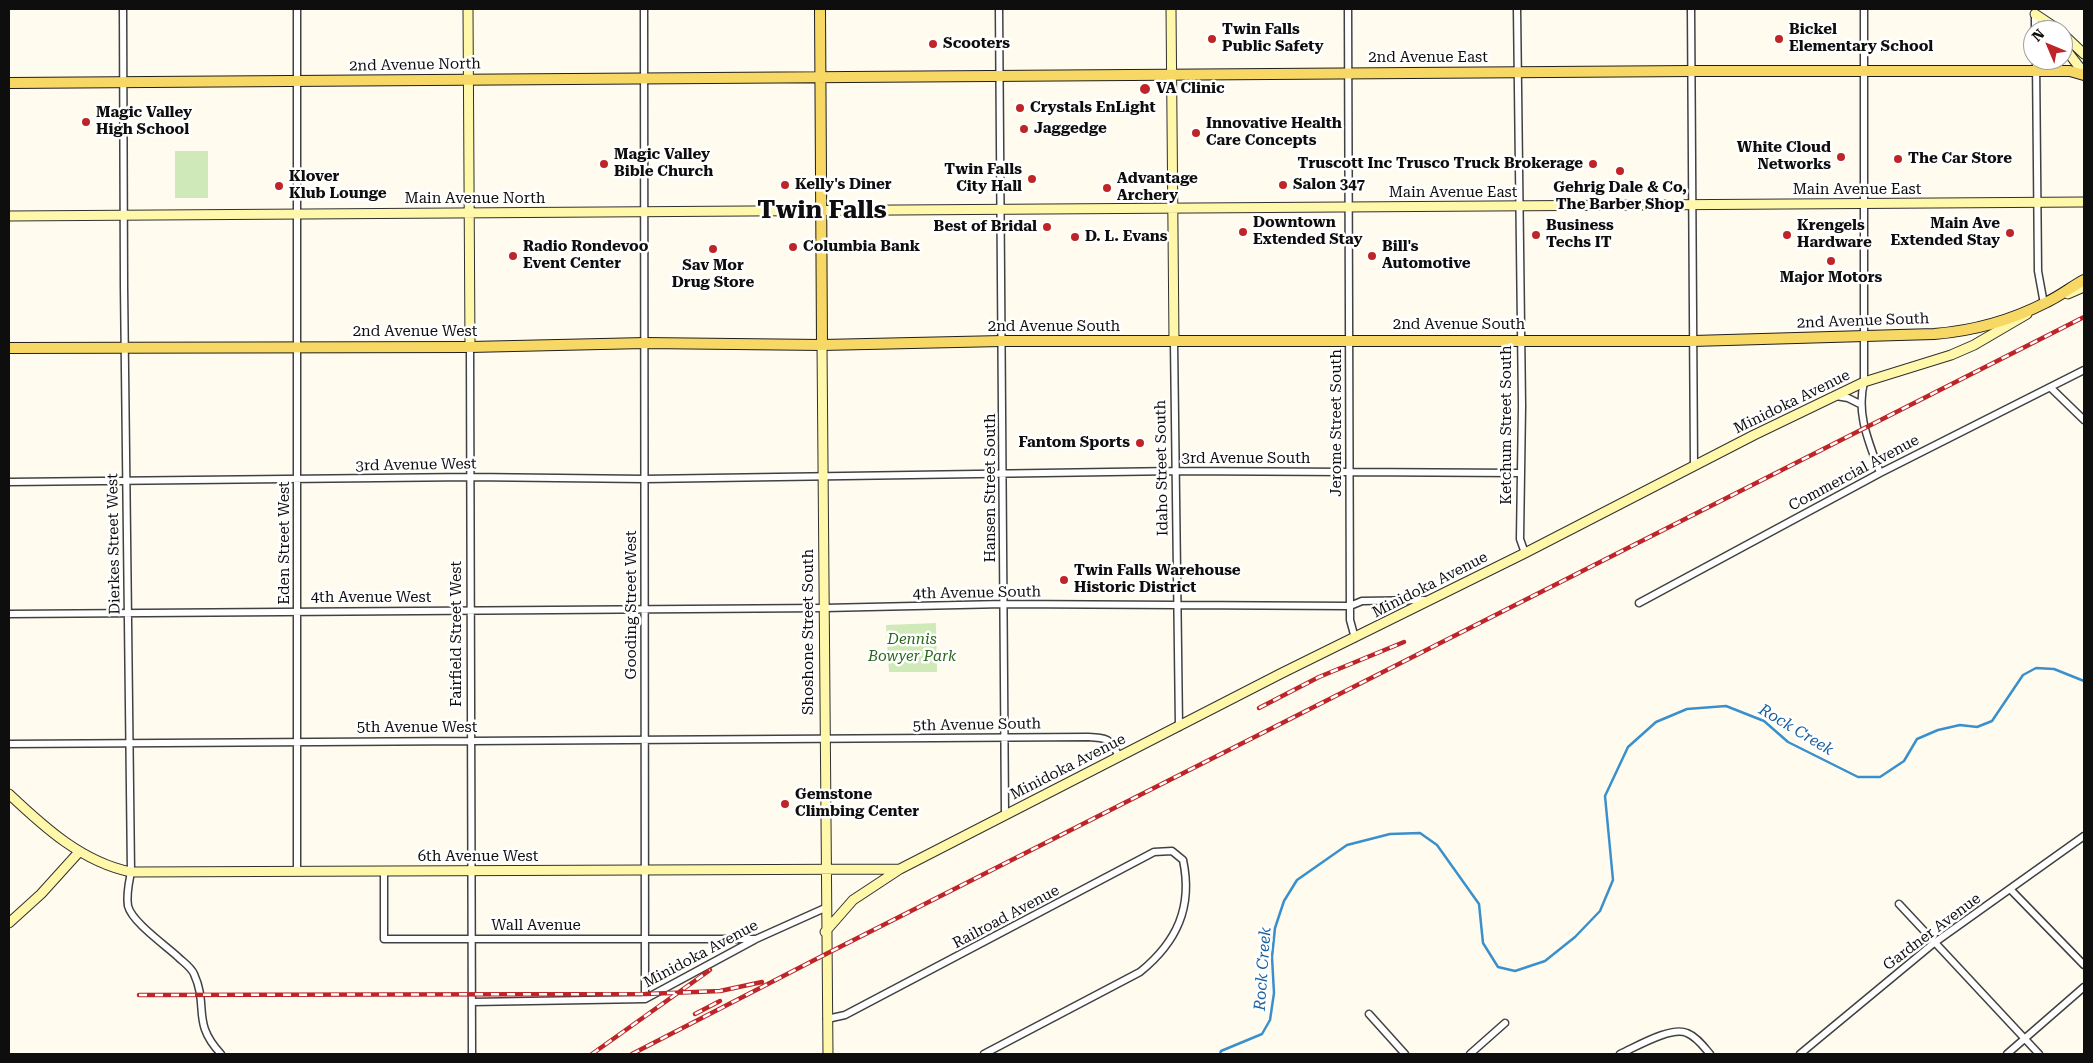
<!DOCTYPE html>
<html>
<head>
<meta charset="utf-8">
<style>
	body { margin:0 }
	#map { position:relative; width:2093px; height:1063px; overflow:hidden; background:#fffcef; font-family:"Roboto Serif",serif }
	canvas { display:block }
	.frame { position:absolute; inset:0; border:10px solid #0e0e0e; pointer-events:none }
	.north { position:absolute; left:2023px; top:20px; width:50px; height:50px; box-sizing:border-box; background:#fff; border:1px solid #9f9f9f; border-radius:50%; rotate:315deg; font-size:14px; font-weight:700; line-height:20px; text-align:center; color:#0e0e0e }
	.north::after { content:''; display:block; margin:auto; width:18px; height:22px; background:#be2529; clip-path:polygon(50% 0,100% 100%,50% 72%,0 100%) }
</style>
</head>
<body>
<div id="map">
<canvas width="2093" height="1063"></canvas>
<div class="frame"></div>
<div class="north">N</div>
</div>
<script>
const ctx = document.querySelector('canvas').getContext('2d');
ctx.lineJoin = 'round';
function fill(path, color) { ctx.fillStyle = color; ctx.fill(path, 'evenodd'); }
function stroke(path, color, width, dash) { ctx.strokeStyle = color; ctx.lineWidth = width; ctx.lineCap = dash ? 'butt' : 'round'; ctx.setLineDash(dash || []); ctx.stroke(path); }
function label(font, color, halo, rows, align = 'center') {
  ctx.font = font + ' "Roboto Serif",serif'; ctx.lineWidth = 5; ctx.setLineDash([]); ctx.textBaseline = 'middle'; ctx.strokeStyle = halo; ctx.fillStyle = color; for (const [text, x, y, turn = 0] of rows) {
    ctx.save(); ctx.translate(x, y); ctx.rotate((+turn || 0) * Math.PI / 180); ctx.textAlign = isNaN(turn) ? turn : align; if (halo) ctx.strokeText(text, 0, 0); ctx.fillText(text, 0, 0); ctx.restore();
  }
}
fill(new Path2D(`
	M175,151H208V198H175Z
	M936,623L937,672H889L886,625Z`), '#d0e9b8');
stroke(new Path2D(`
	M1220,1054L1221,1051L1262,1034L1270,1020L1274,993L1272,957L1275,928L1284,901L1297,880L1347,845L1390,834L1420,833L1437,845L1479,904L1483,943L1498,967L1515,971L1545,961L1575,937L1600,911L1613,880L1605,796L1628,747L1656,722L1687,709L1726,706L1764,721L1788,742L1858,777H1880L1904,761L1917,739L1938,730L1960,725L1977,727L1992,721L2023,675L2036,668L2054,669L2084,681`), '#3a8fcd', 2.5);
const street = new Path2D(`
	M123,9L124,286L131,872C129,882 126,895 128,906C132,922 165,945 178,957C183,962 191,967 194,974C209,1007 191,1022 221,1054
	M644,9L645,999
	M999,9L1005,814
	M1348,9L1350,620L1355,638
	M1517,9L1522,406L1520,539L1525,553
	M1691,9L1694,466
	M1864,9V382C1856,415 1869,442 1880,473
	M2035,14V30
	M2036,60L2038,271L2044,304
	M1174,342L1179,727
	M470,347L472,1054
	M2051,388L2084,420
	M1836,396L1848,398L1860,404
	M9,482L470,477L645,479L1176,471L1520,473
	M1639,603L1880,473L2084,370
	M9,614L824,608L1004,604L1350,606L1362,601L1427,600
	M9,744L1088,737C1108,738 1109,738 1119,756
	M297,871V9
	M384,871V939H756
	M2010,889L2084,965
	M1899,904L2039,1054
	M472,1002L645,999L756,939L825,908
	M1369,1014L1405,1054
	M827,1019L845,1015L1154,852L1172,851L1183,860C1193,907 1177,942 1140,972L984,1054
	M1470,1054L1505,1023
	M1620,1054C1636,1047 1671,1026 1687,1033C1697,1037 1704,1047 1710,1054
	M1800,1054L1934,943L2084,836
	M2007,1054L2084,987`);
const secondary = new Path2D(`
	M468,9L470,347
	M1171,9L1174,342
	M2035,14L2059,30
	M2063,34L2084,54
	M2063,46L2084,73
	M9,216L2084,202
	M2068,294L2084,287
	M822,345L828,1054
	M9,794C44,827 82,862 131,872L900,869L1282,673L1525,553L1754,435L1864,382L1951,355L1974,345L2027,314
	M9,923L41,894L79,852
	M825,932L853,900L900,869`);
const primary = new Path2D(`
	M820,9L822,345
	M9,83L1691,71H2070L2084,75
	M9,348L470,347L645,343L822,345L1002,341H1693L1934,334C1973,331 2012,320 2047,302C2060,296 2071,287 2084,280`);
stroke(street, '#414141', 9);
stroke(secondary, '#303030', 11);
stroke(primary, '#1f1f1f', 12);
stroke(street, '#fff', 6);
stroke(secondary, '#fff7aa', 9);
stroke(primary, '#f8d865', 10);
const rail = new Path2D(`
	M1259,708L1319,677L1404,642
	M139,995L645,994L720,991L762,982
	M695,1014L720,1001
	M592,1054L710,970
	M632,1054L826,954L2084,317`);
stroke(rail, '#be2529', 4.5);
stroke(rail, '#fff', 2.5, [8]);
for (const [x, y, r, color] of [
	[1212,39,5,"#be2529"],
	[1779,39,5,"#be2529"],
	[933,44,5,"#be2529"],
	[1145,89,6,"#be2529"],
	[1020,108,5,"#be2529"],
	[86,122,5,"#be2529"],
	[1024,129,5,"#be2529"],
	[1196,133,5,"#be2529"],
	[1841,157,5,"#be2529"],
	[1898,159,5,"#be2529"],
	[604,164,5,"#be2529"],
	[1593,164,5,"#be2529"],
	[1620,171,5,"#be2529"],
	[1032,179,5,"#be2529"],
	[785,185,5,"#be2529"],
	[1283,185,5,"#be2529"],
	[279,186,5,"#be2529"],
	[1107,188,5,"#be2529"],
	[1047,227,5,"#be2529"],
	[1243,232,5,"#be2529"],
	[2010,233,5,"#be2529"],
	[1536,235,5,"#be2529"],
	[1787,235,5,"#be2529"],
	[1075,237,5,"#be2529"],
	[793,247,5,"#be2529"],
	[713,249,5,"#be2529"],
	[513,256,5,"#be2529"],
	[1372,256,5,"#be2529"],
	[1831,261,5,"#be2529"],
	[1140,443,5,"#be2529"],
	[1064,580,5,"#be2529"],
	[785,804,5,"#be2529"]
]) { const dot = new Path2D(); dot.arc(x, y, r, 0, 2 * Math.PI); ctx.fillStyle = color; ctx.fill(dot); stroke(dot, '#fff', 2); }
label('bold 15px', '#0e0e0e', '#fff', [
	["Twin Falls",1222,30],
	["Public Safety",1222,47],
	["Bickel",1789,30],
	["Elementary School",1789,47],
	["Scooters",943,44],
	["VA Clinic",1156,89],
	["Crystals EnLight",1030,108],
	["Magic Valley",96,113],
	["High School",96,130],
	["Innovative Health",1206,124],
	["Care Concepts",1206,141],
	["Jaggedge",1034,129],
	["White Cloud",1831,148,"right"],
	["Networks",1831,165,"right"],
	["Magic Valley",614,155],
	["Bible Church",614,172],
	["The Car Store",1908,159],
	["Truscott Inc Trusco Truck Brokerage",1583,164,"right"],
	["Twin Falls",1022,170,"right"],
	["City Hall",1022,187,"right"],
	["Klover",289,177],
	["Klub Lounge",289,194],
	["Advantage",1117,179],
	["Archery",1117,196],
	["Kelly's Diner",795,185],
	["Salon 347",1293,185],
	["Gehrig Dale & Co,",1620,188,"center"],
	["The Barber Shop",1620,205,"center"],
	["Downtown",1253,223],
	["Extended Stay",1253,240],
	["Main Ave",2000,224,"right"],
	["Extended Stay",2000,241,"right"],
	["Business",1546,226],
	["Techs IT",1546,243],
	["Krengels",1797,226],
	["Hardware",1797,243],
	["Best of Bridal",1037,227,"right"],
	["D. L. Evans",1085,237],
	["Radio Rondevoo",523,247],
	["Event Center",523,264],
	["Columbia Bank",803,247],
	["Bill's",1382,247],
	["Automotive",1382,264],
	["Sav Mor",713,266,"center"],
	["Drug Store",713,283,"center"],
	["Major Motors",1831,278,"center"],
	["Fantom Sports",1130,443,"right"],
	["Twin Falls Warehouse",1074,571],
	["Historic District",1074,588],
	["Gemstone",795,795],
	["Climbing Center",795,812]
], 'left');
label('15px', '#0e0e0e', '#fff', [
	["2nd Avenue East",1428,58],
	["2nd Avenue North",415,65,-1],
	["Main Avenue East",1857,190],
	["Main Avenue East",1453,193],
	["Main Avenue North",475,199],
	["2nd Avenue South",1863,321,-2],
	["2nd Avenue South",1459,325],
	["2nd Avenue South",1054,327],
	["2nd Avenue West",415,332],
	["Minidoka Avenue",1792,402,-26],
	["Jerome Street South",1337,423,-90],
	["Ketchum Street South",1507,425,-90],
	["3rd Avenue South",1246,459],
	["3rd Avenue West",416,465,-1],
	["Idaho Street South",1162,468,-91],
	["Commercial Avenue",1854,473,-28],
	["Hansen Street South",991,488,-90],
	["Eden Street West",285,543,-90],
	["Dierkes Street West",114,544,-91],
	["Minidoka Avenue",1430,585,-27],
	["4th Avenue South",977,593,-1],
	["4th Avenue West",371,598],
	["Gooding Street West",632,605,-90],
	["Shoshone Street South",809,632,-90],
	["Fairfield Street West",457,634,-90],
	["5th Avenue South",977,725,-1],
	["5th Avenue West",417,728],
	["Minidoka Avenue",1068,767,-27],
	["6th Avenue West",478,857],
	["Railroad Avenue",1006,917,-28],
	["Wall Avenue",536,926],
	["Gardner Avenue",1932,932,-37],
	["Minidoka Avenue",701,954,-28]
]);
label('italic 15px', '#2b661e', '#fff', [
	["Dennis",912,640],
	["Bowyer Park",912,657]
]);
label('italic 16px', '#1760a0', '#fff', [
	["Rock Creek",1796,730,31],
	["Rock Creek",1263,969,-86]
]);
label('bold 25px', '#0e0e0e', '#fff', [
	["Twin Falls",822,211]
]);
</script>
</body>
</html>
